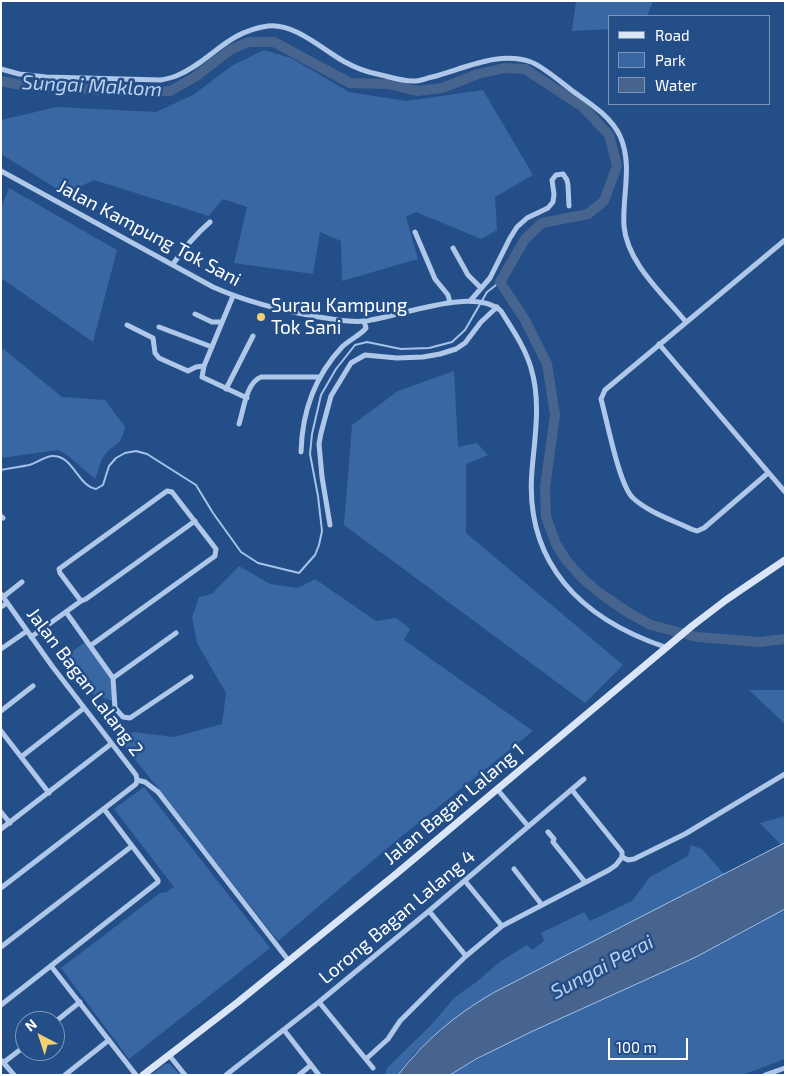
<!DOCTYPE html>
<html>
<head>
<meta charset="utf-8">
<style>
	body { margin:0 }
	#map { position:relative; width:786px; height:1076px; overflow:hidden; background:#244e87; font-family:"Exo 2",sans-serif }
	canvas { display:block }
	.frame { position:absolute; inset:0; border:2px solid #fff; pointer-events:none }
	.legend { position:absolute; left:608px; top:15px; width:162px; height:90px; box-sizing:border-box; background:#244e87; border:1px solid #7c95b7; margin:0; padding:6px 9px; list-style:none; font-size:15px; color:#fff }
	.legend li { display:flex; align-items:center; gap:10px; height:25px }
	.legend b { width:25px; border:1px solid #7c95b7 }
	.north { position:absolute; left:15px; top:1011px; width:50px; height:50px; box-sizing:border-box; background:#244e87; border:1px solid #7c95b7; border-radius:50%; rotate:320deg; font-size:14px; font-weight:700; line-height:20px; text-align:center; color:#fff }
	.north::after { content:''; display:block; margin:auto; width:18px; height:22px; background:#f3d073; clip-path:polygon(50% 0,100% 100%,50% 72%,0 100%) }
	.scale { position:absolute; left:608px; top:1038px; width:80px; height:22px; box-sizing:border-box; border:2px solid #fff; border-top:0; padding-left:6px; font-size:15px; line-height:18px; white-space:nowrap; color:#fff; -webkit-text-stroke:4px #244e87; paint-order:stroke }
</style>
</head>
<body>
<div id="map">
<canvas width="786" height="1076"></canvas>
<div class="frame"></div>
<ul class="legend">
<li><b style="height:6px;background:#dae6f7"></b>Road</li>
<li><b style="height:14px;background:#3967a4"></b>Park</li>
<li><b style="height:14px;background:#46648d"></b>Water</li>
</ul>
<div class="north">N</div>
<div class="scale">100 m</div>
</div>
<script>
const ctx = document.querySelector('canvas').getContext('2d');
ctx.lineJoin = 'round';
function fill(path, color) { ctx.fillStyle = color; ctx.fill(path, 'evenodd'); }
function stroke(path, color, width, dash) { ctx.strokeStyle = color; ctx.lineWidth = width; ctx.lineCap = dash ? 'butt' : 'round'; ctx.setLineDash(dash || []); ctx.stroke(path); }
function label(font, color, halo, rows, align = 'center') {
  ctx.font = font + ' "Exo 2",sans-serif'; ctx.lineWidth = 5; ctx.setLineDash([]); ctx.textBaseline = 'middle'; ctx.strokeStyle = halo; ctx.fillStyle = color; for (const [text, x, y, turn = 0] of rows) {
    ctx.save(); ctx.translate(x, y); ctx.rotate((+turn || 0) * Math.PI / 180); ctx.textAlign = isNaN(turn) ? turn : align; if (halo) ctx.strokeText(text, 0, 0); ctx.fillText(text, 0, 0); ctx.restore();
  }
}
fill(new Path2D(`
	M576,1H653L647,16H610V29L572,31Z
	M264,50L291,58L349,92L406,101L483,90L533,175L495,197L497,230L481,239L416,212L406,217L418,259L342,281L341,241L320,232L313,274L234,263L247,207L223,199L209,216L94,180L65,194L1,154V120L57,107L156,112L193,95L233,65Z
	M9,188L117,250L93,342L1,278V208Z
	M1,347L62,397L105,400L125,427C120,449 115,441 104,456C100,460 99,472 95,479L66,454L58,450L1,458Z
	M454,371L458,447L477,443L488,455L466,464V533L623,665L585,703L344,525L352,425L398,391Z
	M239,566L270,584L298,588L315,579L376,621L396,618L410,629L404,640L533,731L397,840L278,941L120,740L134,732L174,737L222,724L226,693L197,643L192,617L199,597L212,594Z
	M85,642L111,678L113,701L86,692L61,660Z
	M749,690H785V724Z
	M144,787L270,948L129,1059L61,968L160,893L167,892L174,887L114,809Z
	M785,816V843L781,845L760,823Z
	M691,845L702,849L724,874L518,980L414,1053L398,1075H385L387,1068L431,1025L455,997L475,983L501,961L527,945L532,950L544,941L541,933L584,912L590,921L632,901L650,877L688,856Z
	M783,910L785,912V1059L742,1075H450C511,1038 577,1012 641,982C689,960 737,937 783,910Z
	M165,1064H170L180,1075H151Z`), '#3967a4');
const water = new Path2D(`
	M785,843V909L783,910L696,957L533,1031L476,1059L450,1075H398C425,1040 455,1015 493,993Z`);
fill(water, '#46648d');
stroke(water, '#a4c3ea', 1);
stroke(new Path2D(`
	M1,470C10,468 20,467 29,465C37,463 46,455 54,456C74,457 77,485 96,489L103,485L109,466L116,458L125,453L136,451L147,454L196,485L213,513L241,552L258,563L299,573L315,555L319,545L322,531L318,496L310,454L312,434L321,395L336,369L355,345L367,342L401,349L429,348L452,342L465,330L487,292L500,282`), '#a4c3ea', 2);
stroke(new Path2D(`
	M1,81L26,86L143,92L170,91L195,77L230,50L248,42H274L350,83L388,84L417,91L442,88L478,74L504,68L525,69L583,107L609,135L617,166L604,201L588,214L542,223L525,239L500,282L525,320L547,364L555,415L545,487L546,517L556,544L566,560L583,579L601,594L629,613L651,625L697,637L759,642L785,639`), '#46648d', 10);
stroke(new Path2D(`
	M1,69L19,74L46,77L161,80C166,79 171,78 176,76C211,62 225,32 268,26C295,23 323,50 345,62C354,67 367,72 377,74C387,76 404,82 414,81C420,81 427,78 432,77C463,69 500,50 531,62C544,67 563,84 574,92C591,104 611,117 620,136C633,165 622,196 624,226C627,263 664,295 686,322
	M1,171L213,287C247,302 283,311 319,317C334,319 350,323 365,321C399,317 473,286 501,311C512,329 525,347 531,368C541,401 535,436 532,470C524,564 582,619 665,647
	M415,232L435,279L448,295L450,303
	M453,248L468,275L481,288
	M173,264C184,248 195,235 210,222
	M233,296L204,366L202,377L247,398
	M471,300L490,278L510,238L517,227L527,218L548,208L553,202L554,194L552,180L556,175L563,174L567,180L568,185L569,206
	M195,314L212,322H222
	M127,325L153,338L155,353L159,358L188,371L196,367L204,366
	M159,327L212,347
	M659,344L785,492
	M226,389L253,336
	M239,424C244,409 246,383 261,377H320
	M301,452C302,412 315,376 342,347C349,340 362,334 366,328L364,321
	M768,473L704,528L697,531L691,529C672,520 648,512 633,498C619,485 607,420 601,399L605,390L785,240
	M1,516L3,518
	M330,525L322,477L319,444L321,433L331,396L351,363L365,355L397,358L423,357L440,354L456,349L465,343L481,322L497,307
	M1,594L52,666L136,775L137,780
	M3,597L22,582
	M81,601L60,573L59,569L167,491L172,492L216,549L215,556L90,646
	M1,607L7,603
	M66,612L113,678L115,708L123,717L130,718L191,677
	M31,637L81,601L86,599L195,521
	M1,649L27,631
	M113,678L176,633
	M1,711L33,686
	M1,731L49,793
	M21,757L84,708
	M137,780L145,782L158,792L289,961
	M497,789L528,826
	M572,790L622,852V857
	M1,812L10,823
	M1,829L111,744
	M548,832L554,839L553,842L585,882
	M622,857L628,860L634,859L685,834L785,774
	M514,869L542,905
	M465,881L502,926
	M1,888L136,784L137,780
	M429,911L466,956
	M1,947L132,846
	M51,966L136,1075
	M319,1002L373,1068
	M1,1005L158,882V880L104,809
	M55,1022L80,1002
	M284,1030L319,1075
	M169,1055L185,1075
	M366,1059L388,1039L400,1021L433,988L466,956L502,926L609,870L616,865L622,857
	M2,1061L14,1075
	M3,1063L25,1046
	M65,1075L109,1040
	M226,1075L319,1002L429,911L584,779
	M299,1075L311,1065
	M765,1075L785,1068`), '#afc8e9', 5);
stroke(new Path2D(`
	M143,1075L238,1002L396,874L692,626L726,600L785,560`), '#dae6f7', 7);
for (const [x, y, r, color] of [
	[261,317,5,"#f3d073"]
]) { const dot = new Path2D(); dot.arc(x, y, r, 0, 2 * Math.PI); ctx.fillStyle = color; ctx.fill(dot); stroke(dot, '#244e87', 2); }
label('19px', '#fff', '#244e87', [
	["Jalan Kampung Tok Sani",149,233,28],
	["Jalan Bagan Lalang 2",85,682,53],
	["Jalan Bagan Lalang 1",454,804,-40],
	["Lorong Bagan Lalang 4",397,917,-40]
]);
label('19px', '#fff', '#244e87', [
	["Surau Kampung",271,306],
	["Tok Sani",271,328]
], 'left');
label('italic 20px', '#bbd2f0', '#244e87', [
	["Sungai Maklom",92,86,3],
	["Sungai Perai",602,967,-28]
]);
</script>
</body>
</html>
